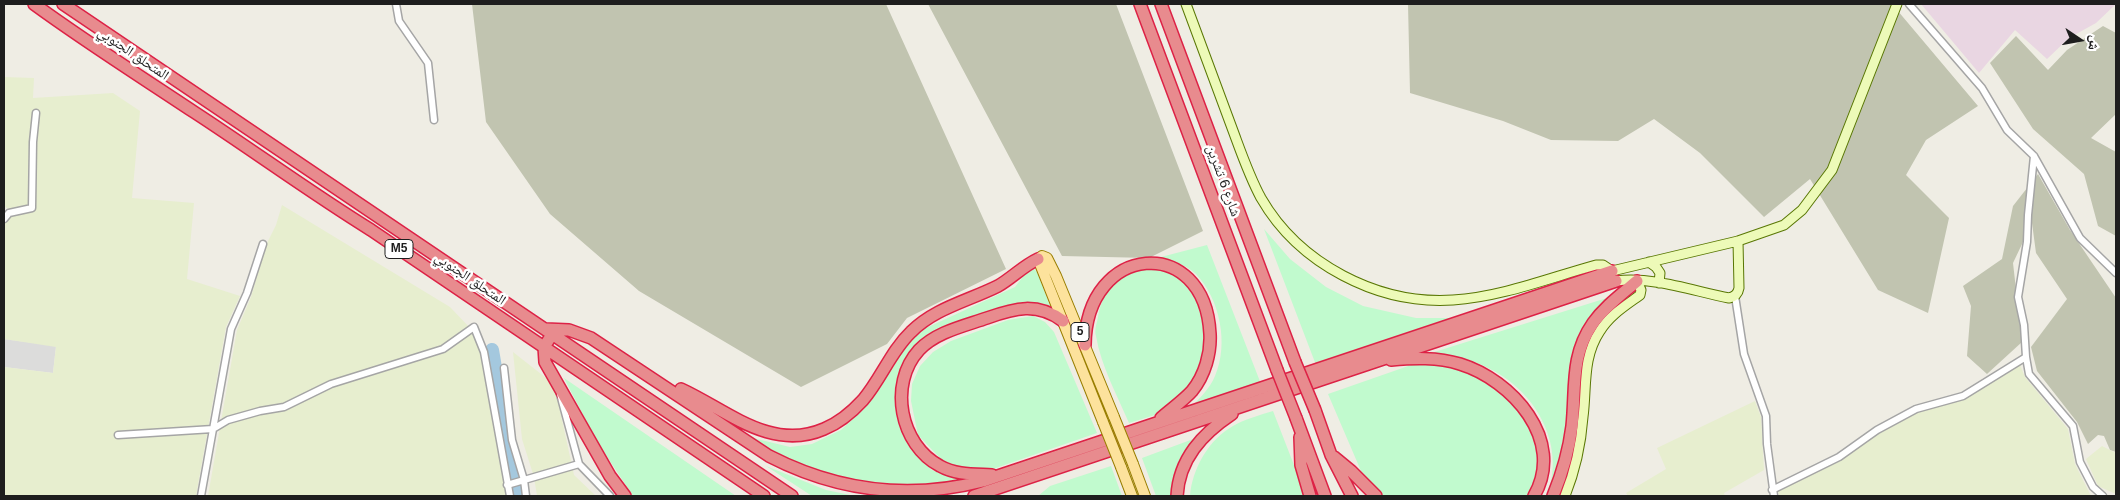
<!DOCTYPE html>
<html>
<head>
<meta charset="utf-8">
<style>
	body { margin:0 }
	#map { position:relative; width:2120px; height:500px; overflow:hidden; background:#efede4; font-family:Arial,"Noto Naskh Arabic",sans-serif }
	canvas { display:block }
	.frame { position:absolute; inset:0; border:5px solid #1e1e1e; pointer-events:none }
	.north { position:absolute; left:2055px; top:15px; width:50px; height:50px; -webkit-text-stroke:4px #fff; paint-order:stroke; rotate:102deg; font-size:14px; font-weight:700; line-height:20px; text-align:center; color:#1e1e1e }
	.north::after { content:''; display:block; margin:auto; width:18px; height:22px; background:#1e1e1e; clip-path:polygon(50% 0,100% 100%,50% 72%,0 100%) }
</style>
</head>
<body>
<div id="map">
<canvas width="2120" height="500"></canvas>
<div class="frame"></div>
<div class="north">ش</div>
</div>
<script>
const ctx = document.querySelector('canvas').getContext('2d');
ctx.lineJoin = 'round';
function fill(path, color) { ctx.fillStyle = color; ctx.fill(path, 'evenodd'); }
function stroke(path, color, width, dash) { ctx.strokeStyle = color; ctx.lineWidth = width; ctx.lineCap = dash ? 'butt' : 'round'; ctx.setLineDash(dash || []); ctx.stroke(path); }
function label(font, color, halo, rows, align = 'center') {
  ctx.font = font + ' Arial,"Noto Naskh Arabic",sans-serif'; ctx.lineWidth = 5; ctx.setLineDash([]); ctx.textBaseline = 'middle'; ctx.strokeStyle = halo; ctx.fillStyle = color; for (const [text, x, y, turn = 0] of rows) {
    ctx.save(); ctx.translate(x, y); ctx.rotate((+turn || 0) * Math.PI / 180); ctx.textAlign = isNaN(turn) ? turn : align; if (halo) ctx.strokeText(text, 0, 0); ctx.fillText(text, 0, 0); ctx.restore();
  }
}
fill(new Path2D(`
	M4,339L56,346L53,373L4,367Z`), '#dcdcdb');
fill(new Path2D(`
	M1921,4H2116L2096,23L2069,38L2047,59L2015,30L1979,73Z`), '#e9d6e2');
fill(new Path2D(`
	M472,4H886L1006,269L907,318L887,344L801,387L639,291L550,214L486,122Z
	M928,4H1116L1203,231L1149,258L1062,256Z
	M1408,4H1892L1978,106L1926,140L1906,175L1949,218L1928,313L1878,290L1810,179L1764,217L1700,153L1654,119L1618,141L1551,140L1503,121L1410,93Z
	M2103,26L2116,33V114L2091,138L2116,152V236L2098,226L2084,174L2033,129L1990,63L2016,36L2048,70L2067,50Z
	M2038,174L2070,230L2116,298V452L2110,450L2104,436L2098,435L2088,444L2077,422L2037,371L2031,347L2067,299L2036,253L2032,223L2013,263L2022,342L1987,374L1967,356L1971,306L1963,286L2002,259L2013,206Z`), '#c1c4b0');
fill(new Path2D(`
	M4,77L34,78L33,98L113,93L140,111L132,198L194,203L187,279L240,296L226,327L196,496H4V367L53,373L56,347L4,339V224L13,212L4,206Z
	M282,205L450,307L471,329L481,353L506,496H208L237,330L251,297L266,245L276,225Z
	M513,352L550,381L555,388L574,475L596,496H537L534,477L522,439Z
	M2020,365L2025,377L2068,429L2075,464L2091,496H1779L1778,491L1840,459L1879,433L1917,412L1965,399Z
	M1755,401L1761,417L1764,470L1724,493L1725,496H1628L1626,493L1666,469L1657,448Z
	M2102,446L2116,453V494L2098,486L2086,459Z`), '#e7eecf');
fill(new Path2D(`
	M1264,229L1290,259L1326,287L1363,306L1416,318H1463L1316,365Z
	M1207,245L1261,384L1191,407C1200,398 1210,388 1215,376C1229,344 1220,299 1196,274C1186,265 1173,261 1161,257Z
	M1033,268L1037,272L1051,309L1035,306L944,330L899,381L896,401L899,421L906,441L918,457L932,470L950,477L967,480L923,488L865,485L794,466L730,427L757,439L790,447L812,444L841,430L864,409L908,343L926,328L1015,287L1025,274Z
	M1158,268L1174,273L1195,293L1210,329L1203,373L1168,411L1129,423C1117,395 1101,366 1096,336C1094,330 1097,323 1098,317C1103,284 1127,270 1158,268Z
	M1626,292L1598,315L1576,352L1572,422L1554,496H1547C1567,443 1534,388 1484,366C1466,357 1447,356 1428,354Z
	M1033,316L1045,322L1054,332L1097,433L990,470L958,468L941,459L918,435L911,401L912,384L920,366L933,352L951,341L1008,320Z
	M1414,364H1441L1479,375L1520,407L1541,447L1535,496H1383L1361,471L1328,394Z
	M564,378L736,496H633L596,440Z
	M1273,411L1306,496H1190C1192,469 1209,439 1233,426C1245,419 1260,415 1273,411Z
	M1204,435L1174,496H1156L1142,458Z
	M766,466L826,490L855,496H812Z
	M1111,466L1122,496H1038L1050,486Z`), '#c1face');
stroke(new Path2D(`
	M492,350L503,415V438L519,496`), '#a4c8de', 14);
const street = new Path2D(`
	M396,4L399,21L428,63L434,120
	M1909,4L1982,88L2007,130L2034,156L2080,238L2116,273
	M2034,156L2028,215L2027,242L2018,297L2024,325L2026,357L2029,374L2073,426L2080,462L2093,487L2103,496
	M4,219L9,213L32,208L33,142L36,113
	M1735,296L1744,354L1766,416L1767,444L1774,496
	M504,368L512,440L524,480L526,496
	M560,394L579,464L610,496
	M118,435L213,429L228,420L260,411L284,407L331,384L443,349L474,327L484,352L510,496
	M507,485L579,464
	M1772,490L1839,457L1877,430L1916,409L1963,396L2026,357
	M201,496L231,329L247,293L263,244`);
const secondary = new Path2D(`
	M1186,4C1201,45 1217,87 1232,128C1241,152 1249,176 1261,198C1299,264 1378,305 1453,300C1501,297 1549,278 1596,265H1603L1612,271L1738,241L1784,225L1802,210L1832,170L1897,4
	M1649,262L1656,267L1660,273L1659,283
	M1616,281C1652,276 1693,291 1729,298C1734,297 1738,294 1739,288L1738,241
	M1565,496C1575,471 1581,444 1583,417C1587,387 1582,358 1600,331C1610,315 1625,306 1640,295L1641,290L1637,281`);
const primary = new Path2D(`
	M1103,422L1038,259L1042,256L1047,258L1056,276L1114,417
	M1133,464L1145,496
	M1121,467L1132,496`);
const highway = new Path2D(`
	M34,4C86,42 140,76 194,112C254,151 311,193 371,230L764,496
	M63,4L792,496
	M1140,4L1277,370
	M1161,4L1295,362
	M546,329L569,330L591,338L769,456C837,491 909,500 983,481L1612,271
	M553,333L544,347L545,362L610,476L625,496
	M1085,345C1086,243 1205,233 1210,334C1211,353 1205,375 1192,391C1183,401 1171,409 1161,418
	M1391,360C1414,358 1437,357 1460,364C1512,380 1566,440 1534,496
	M681,389C727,410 771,452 824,429C839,423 852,412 863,400C881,379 891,351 911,332C935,308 968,301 998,286C1012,278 1023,266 1038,259
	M1315,410L1331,455L1352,496
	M1296,418L1325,496
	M1300,437L1301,465L1310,496
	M1334,457L1351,471L1376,496
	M992,475C974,474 956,475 940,466C900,445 888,384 919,350C936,332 964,326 987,318C1015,308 1037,302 1063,321
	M974,496L1616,281
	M1177,496C1179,459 1202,434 1232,414
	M1553,496C1562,474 1569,450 1572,426C1576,388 1570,356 1593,323C1605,306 1622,294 1637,281`);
stroke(street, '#a5a5a5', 9);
stroke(secondary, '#597704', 11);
stroke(primary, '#997e00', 12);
stroke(highway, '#dd2246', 14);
stroke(street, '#fff', 6);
stroke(secondary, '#edfab8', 9);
stroke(primary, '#fde29c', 10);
stroke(highway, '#e88b8e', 11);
const primaryBridge = new Path2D(`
	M1114,417L1133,464
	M1103,422L1121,467`);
const highwayBridge = new Path2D(`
	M1295,362L1315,410
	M1277,370L1296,418`);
stroke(primaryBridge, '#997e00', 12, []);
stroke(highwayBridge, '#dd2246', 14, []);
stroke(primaryBridge, '#fde29c', 10);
stroke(highwayBridge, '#e88b8e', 11);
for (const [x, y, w] of [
	[399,249,28],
	[1080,332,18]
]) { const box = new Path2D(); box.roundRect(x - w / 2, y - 9.5, w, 19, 4); ctx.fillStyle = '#fff'; ctx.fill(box); stroke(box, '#1e1e1e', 1); }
label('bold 12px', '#1e1e1e', null, [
	["M5",399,249],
	["5",1080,332]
]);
label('14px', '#1e1e1e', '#fff', [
	["المتحلق الجنوبي",133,54,34],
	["شارع 6 تشرين",1223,181,70],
	["المتحلق الجنوبي",470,279,34]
]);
</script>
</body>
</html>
